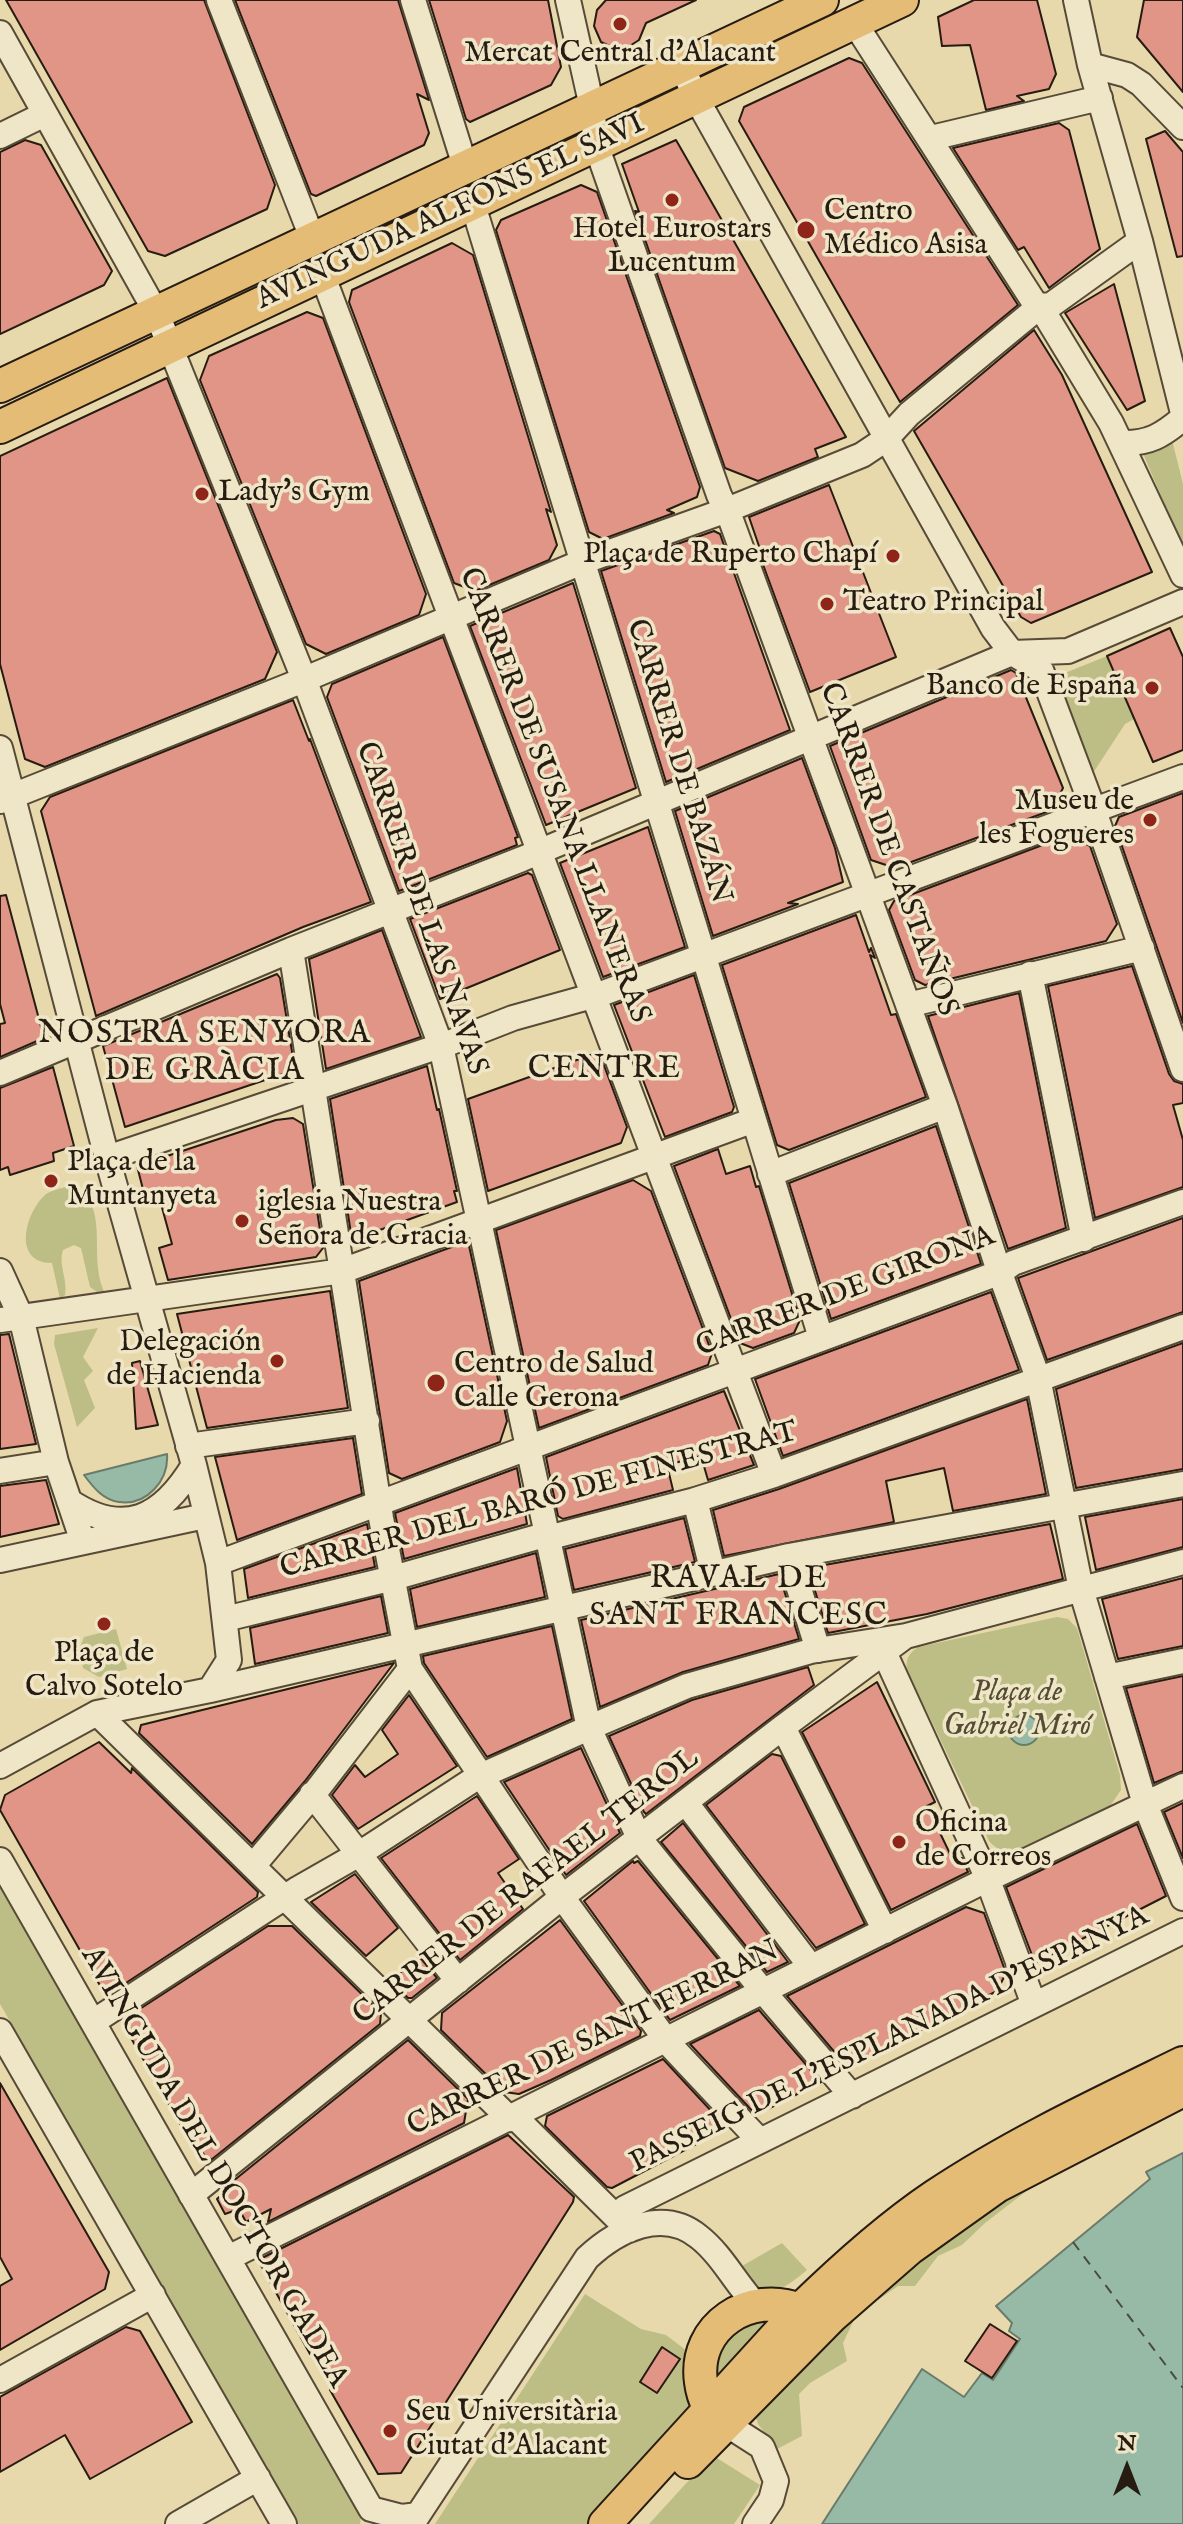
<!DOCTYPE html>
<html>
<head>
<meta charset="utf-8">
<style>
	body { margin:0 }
	#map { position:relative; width:1183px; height:2524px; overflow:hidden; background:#e7d9ab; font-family:"IM FELL English",serif }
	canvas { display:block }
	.north { position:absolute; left:1087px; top:2428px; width:80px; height:80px; -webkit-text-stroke:6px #efe6c8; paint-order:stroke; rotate:0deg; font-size:22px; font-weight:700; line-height:32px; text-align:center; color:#271c11 }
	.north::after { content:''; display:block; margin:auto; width:28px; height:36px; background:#271c11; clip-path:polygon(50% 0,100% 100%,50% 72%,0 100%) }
</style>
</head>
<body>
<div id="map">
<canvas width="1183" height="2524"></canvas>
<div class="north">N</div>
</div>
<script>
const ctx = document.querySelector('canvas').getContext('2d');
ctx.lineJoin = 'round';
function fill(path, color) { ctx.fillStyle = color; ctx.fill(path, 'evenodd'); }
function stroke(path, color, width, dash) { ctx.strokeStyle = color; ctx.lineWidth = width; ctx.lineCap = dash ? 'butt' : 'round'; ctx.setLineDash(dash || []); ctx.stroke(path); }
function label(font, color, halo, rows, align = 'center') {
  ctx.font = font + ' "IM FELL English",serif'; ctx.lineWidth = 7; ctx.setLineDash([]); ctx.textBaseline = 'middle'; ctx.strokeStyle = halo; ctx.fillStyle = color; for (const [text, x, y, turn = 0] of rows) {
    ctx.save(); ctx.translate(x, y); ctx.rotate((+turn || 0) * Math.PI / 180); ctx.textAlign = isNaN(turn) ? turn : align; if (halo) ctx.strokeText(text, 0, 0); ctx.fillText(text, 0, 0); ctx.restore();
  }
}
fill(new Path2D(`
	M1172,440L1183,484V548L1142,451Z
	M1107,656L1134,719L1125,724L1093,773L1057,687L1065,673Z
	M68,1186C73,1189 81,1191 85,1195C107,1219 88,1264 106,1295H101L90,1287L81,1248L74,1245L63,1250C58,1265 68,1279 65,1295L60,1299L52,1263C12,1263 25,1213 45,1195C51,1190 60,1189 68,1186Z
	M98,1328L83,1357L93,1371L84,1380L95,1408L77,1427L54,1344L55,1335Z
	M1057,1617L1068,1619L1077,1628L1120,1775L1121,1790L1110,1806L1014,1851C1003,1852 996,1849 989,1841L907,1670C905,1660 909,1653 918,1647Z
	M116,1629L127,1669L99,1677L83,1668L79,1650L84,1637Z
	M0,1887L361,2517L360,2524H298L0,2004Z
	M1037,2183L985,2223L962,2245L938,2256L915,2286H898L878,2300L872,2295L998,2200Z
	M782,2243L807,2270C775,2297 767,2297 735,2270Z
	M585,2294L641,2329L666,2335L691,2354L693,2396L686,2417L593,2524H435Z
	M849,2316L853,2322L843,2343L847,2361L810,2383L799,2394L802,2436L777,2449L758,2424L755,2414Z
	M773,2318L714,2384C720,2331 717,2326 773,2318Z
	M712,2455L760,2485L734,2524H649Z`), '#bcbe85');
const water = new Path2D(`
	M167,1454C169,1480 147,1506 119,1502C103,1500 93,1487 84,1475Z
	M1009 1730a15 15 0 1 1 30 0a15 15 0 1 1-30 0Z
	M1183,2153V2524H822L922,2369L964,2397L982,2373L993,2380L1020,2339L1009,2331L1012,2323L996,2306L1150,2179L1146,2172Z`);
fill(water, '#97baa7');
stroke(water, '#6a7b6b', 2);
stroke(new Path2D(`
	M1073,2242L1183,2388`), '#494b3e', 2, [10, 8]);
const building = new Path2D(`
	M6,0H204L275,185L267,209L165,256L148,251Z
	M235,0H398L429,100L417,94L429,133L424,145L316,196L311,194Z
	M429,0H548L561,67L551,85L470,122L466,119Z
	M606,0H696L646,23L639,40L625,49H616L601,42L594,26L597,10Z
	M974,0H1037L1056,74L1049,89L1017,96L1024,101L986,110L970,45L942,46L938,17Z
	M1144,0H1183V92L1137,37Z
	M849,58L862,63L1018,305L900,402L739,121L744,107Z
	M1059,123L1069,130L1100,249L1049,288L1024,247L1018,250L953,148Z
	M1165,131L1183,152V256L1177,257L1146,139Z
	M25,140L41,145L112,271L104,285L0,334V152Z
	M676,140L846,437L815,449L818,457L758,481L725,468L635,211L639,212L622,164Z
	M581,185L597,192L700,487L697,497L667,510L674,513L603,539L589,532L496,230L501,220Z
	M452,243L473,255L551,512L546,509L557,545L549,560L475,591L454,583L349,302L352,290Z
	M1114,284L1145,401L1127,410L1065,313Z
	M307,312L323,318L426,594L419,615L326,654L306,644L200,380L209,356Z
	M1034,330L1062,375L1152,572L1031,623L1021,617L914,431Z
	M167,378L277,652L265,679L45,767L25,759L0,664V456Z
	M829,485L896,657L810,692L758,551L761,552L749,517Z
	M714,531L720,534L790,730L666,782L601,571Z
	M573,583L636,788L546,825L470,626Z
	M1170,628L1183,657V750L1153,762L1107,656Z
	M443,637L518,837L515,838L517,845L399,891L327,697L332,684Z
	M1011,670L1016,673L1063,788L1052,810L895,868L871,860L830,746Z
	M293,700L309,741L310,739L371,902L303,927L96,1016L41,811L50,797Z
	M802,758L835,848L843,882L788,903L798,904L713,936L675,811Z
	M1183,793V1023L1115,826L1119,817Z
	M648,827L685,947L603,977L560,863Z
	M1069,835L1090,846L1117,924L1106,941L925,985L915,980L889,910L894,901Z
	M528,873L532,875L560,950L440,999L410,919Z
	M6,895L44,1038L0,1057V1024L5,1023L0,1004V896Z
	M856,915L869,952L871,948L875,958L870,955L891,1015L896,1014L926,1097L789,1150L777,1145L722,965Z
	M382,930L421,1037L326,1069L309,959Z
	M1132,966L1169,1074L1174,1081L1183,1084V1103L1173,1105L1183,1140V1187L1095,1218L1048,986Z
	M277,974L280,978L295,1070L125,1127L103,1046Z
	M694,975L734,1107L732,1112L665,1137L614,1005Z
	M1019,993L1066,1228L1008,1249L928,1016Z
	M599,1052L627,1127L621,1143L488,1191L468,1099Z
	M427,1066L437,1110L439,1109L457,1191H454L457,1202L352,1240L330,1099Z
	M53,1067L74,1146L53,1153L54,1161L10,1175L8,1167L0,1170V1088Z
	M293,1118L303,1124L323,1248L316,1257L168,1280L159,1248L172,1244L158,1193L145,1197L137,1166L276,1120Z
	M936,1126L981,1264L831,1319L789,1183Z
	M718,1149L726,1174L750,1166L756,1187L759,1186L800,1320L794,1333L753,1348L740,1343L674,1166Z
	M633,1180L651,1191L712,1353L708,1365L539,1428L496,1230Z
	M1183,1218V1312L1047,1360L1018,1278Z
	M468,1241L507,1421L500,1442L402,1479L389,1473L359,1281Z
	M330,1291L348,1408L207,1428L177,1314Z
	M991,1292L1019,1370L783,1456L755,1379Z
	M9,1334L36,1444L0,1449V1335Z
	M1183,1343V1469L1076,1488L1056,1389Z
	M140,1361L158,1425L136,1429L132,1363Z
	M724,1391L754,1465L708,1480L701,1456L667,1465L673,1490L563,1519L558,1516L546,1457Z
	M1027,1399L1046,1494L953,1511L944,1468L886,1481L894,1522L724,1556L713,1510L779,1489Z
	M353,1438L362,1494L237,1540L215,1457Z
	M517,1468L527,1524L404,1559L395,1513Z
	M46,1480L59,1524L0,1537V1486Z
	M1183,1499V1547L1096,1570L1085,1517Z
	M684,1518L695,1562L574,1590L565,1549Z
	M367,1524L375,1567L248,1598L244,1569Z
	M1050,1524L1063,1579L927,1614L828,1633L808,1568Z
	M536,1553L545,1597L417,1627L410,1589Z
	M779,1574L799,1639L683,1672L600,1707L581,1620Z
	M1183,1578V1646L1118,1659L1102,1599Z
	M381,1596L388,1633L255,1664L250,1628Z
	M552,1626L572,1719L487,1757L424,1663L423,1656Z
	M394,1663L305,1781L252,1844L139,1733L141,1725Z
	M808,1667L814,1685L646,1814L644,1812L609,1736L692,1700Z
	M1183,1676V1771L1154,1783L1126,1688Z
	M877,1682L935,1802L927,1806L954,1862L962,1858L968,1872L891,1910L802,1732Z
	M409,1695L457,1766L358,1829L332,1795L355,1765L365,1777L398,1754L382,1730Z
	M99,1742L131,1773L132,1768L258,1892L257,1897L106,1996L0,1810L5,1795Z
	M581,1748L620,1833L566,1875L504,1782Z
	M772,1754L781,1756L865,1924L816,1948L706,1805Z
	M477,1796L519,1859L498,1873L523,1909L460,1960L381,1858Z
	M1183,1803V1858L1164,1812Z
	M683,1823L788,1962L767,1972L661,1842Z
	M1137,1824L1166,1896L1035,1963L1006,1887Z
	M633,1861L634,1863L638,1861L740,1986L670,2020L584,1901Z
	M355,1874L398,1928L366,1956L311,1902Z
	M966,1907L984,1913L1006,1973L997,1991L848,2068L787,1996Z
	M560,1920L641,2031L640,2036L551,2080L519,2094L504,2092L441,2030L442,2013Z
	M268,1926H292L381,2013L380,2024L211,2160L210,2158L207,2160L203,2153L198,2155L127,2031L132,2014Z
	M419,1956L437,1978L412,1998H408L391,1981Z
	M759,2010L821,2082L756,2115L690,2044Z
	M408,2040L468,2099L464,2123L268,2222L271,2209L246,2222L239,2209L225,2214L217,2199L228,2189L227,2186Z
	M663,2059L727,2128L612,2188L607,2187L545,2126L547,2116Z
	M0,2083L109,2272L105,2289L0,2350V2286L12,2279L0,2257Z
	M508,2135L574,2197L573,2202L401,2473L378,2474L330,2390L338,2385L318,2349L310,2354L258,2260Z
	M990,2324L1017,2341L992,2378L965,2361Z
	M126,2327L140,2331L192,2422L90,2479L65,2435L0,2472V2397Z
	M662,2347L680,2359L657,2393L640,2382Z`);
fill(building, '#e19586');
stroke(building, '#271c11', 2);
const minor = new Path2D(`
	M219,0L313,240
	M413,0L465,166
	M568,0L592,107L596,145L719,495L731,520L945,1106L996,1262L1038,1378L1081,1589L1145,1804L1183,1898
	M1076,0L1090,65L1140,241L1183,413
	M854,22L1034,302L1040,306L1111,423L1183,575
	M0,33L157,314L304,679L441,1046L589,1728L639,1838L763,1991L852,2096
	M1090,65L1127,75L1141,84L1183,127
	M682,66L695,96L993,628L1012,653L1041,670L1094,811L1183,1069
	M0,136L45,114
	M931,138L1100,98
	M473,205L821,1338
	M322,274L774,1475
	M1121,443C1149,444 1163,435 1183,418
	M0,748L107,1158L194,1465L218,1563L229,1660L210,1690
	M0,801L296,683L582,562L727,510L862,455L886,439L909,414L1040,306L1051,305L1140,241
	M291,950L381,1518L410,1669L562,1897L669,2044L760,2141
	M1030,974L1084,1239
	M606,992L1183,777
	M908,1005L1142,948
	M449,1043L513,1018L585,998
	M0,1073L291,950L522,859L1012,653L1068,651L1183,602
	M107,1158L428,1050
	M770,1174L945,1106
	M0,1271L21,1317L56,1462L83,1542
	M0,1320L342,1271L754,1120
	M188,1446L367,1421
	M0,1471L56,1462
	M695,1500L713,1573
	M69,1501C124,1538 162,1518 194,1465
	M789,1556L818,1650
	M0,1560L205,1516
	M218,1563L1001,1272L1013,1263L1183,1202
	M225,1619L393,1578L541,1536L547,1538L695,1500L774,1475L1183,1327
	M884,1652L988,1879
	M1107,1677L1183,1661
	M97,1713L510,2119L515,2117L629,2230
	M783,1727L885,1931
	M0,1766L97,1713L210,1690L789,1556L1183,1484
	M312,1794L458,1981
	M686,1803L811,1967
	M0,1860L371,2509L402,2517L418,2515
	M253,1866L316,1791L410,1669
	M992,1891L1034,2005
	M93,2022L296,1890L359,1854L476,1778L600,1723L687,1686L811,1651L906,1636L1183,1562
	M0,2031L284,2524
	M191,2195L562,1897L783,1727L904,1637
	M625,2208L1183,1931
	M228,2258L988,1879L1183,1786
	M0,2380L153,2295
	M726,2424L762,2447L776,2481L771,2500L755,2524
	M178,2524L258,2478
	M412,2524L587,2258C617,2230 663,2207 699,2237C722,2255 736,2284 756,2305`);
const major = new Path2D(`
	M0,386L822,0
	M0,427L902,0
	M720,2420C708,2410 703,2397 701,2382C693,2326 750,2290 800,2310
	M688,2462L831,2317L910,2248L997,2186L1183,2090
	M605,2524L800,2310C842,2269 886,2229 935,2196C1013,2144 1099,2104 1183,2063`);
stroke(minor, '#574b38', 28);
stroke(major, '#271c11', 36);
stroke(minor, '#efe6c8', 24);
stroke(major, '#e4bc76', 32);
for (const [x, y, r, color] of [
	[620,24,8,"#8f2418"],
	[672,200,8,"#8f2418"],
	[806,230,10,"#8f2418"],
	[202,494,8,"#8f2418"],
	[893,556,8,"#8f2418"],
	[827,604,8,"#8f2418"],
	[1152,688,8,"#8f2418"],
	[1150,820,8,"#8f2418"],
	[51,1181,8,"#8f2418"],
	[242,1221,8,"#8f2418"],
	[277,1361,8,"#8f2418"],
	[436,1383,10,"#8f2418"],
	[104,1624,8,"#8f2418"],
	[899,1842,8,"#8f2418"],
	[390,2431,8,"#8f2418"]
]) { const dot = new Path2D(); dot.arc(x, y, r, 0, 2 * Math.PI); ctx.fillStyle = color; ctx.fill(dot); stroke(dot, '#efe6c8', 3); }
label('30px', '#271c11', '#efe6c8', [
	["Mercat Central d'Alacant",620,55,"center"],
	["Centro",824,213],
	["Médico Asisa",824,247],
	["Hotel Eurostars",672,231,"center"],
	["Lucentum",672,265,"center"],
	["Lady's Gym",218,494],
	["Plaça de Ruperto Chapí",877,556,"right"],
	["Teatro Principal",843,604],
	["Banco de España",1136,688,"right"],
	["Museu de",1134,803,"right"],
	["les Fogueres",1134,837,"right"],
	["Plaça de la",67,1164],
	["Muntanyeta",67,1198],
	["iglesia Nuestra",258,1204],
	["Señora de Gracia",258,1238],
	["Delegación",261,1344,"right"],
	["de Hacienda",261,1378,"right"],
	["Centro de Salud",454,1366],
	["Calle Gerona",454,1400],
	["Plaça de",104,1655,"center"],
	["Calvo Sotelo",104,1689,"center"],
	["Oficina",915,1825],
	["de Correos",915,1859],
	["Seu Universitària",406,2414],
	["Ciutat d'Alacant",406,2448]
], 'left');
label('30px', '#271c11', '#efe6c8', [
	["AVINGUDA ALFONS EL SAVI",451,213,-25],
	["CARRER DE BAZÁN",677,762,73],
	["CARRER DE SUSANA LLANERAS",553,796,69],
	["CARRER DE CASTAÑOS",887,850,70],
	["CARRER DE LAS NAVAS",420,909,71],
	["CARRER DE GIRONA",846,1293,-21],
	["CARRER DEL BARÓ DE FINESTRAT",539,1502,-15],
	["CARRER DE RAFAEL TEROL",527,1888,-38],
	["CARRER DE SANT FERRAN",594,2040,-26],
	["PASSEIG DE L'ESPLANADA D'ESPANYA",890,2041,-26],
	["AVINGUDA DEL DOCTOR GADEA",213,2168,60]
]);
label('italic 30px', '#544d34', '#efe6c8', [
	["Plaça de",1017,1694],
	["Gabriel Miró",1017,1728]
]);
ctx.letterSpacing = '2px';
label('32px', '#271c11', '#efe6c8', [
	["NOSTRA SENYORA",205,1035],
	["DE GRÀCIA",205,1072],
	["CENTRE",605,1070],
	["RAVAL DE",739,1580],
	["SANT FRANCESC",739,1617]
]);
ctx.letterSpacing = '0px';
</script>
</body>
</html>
